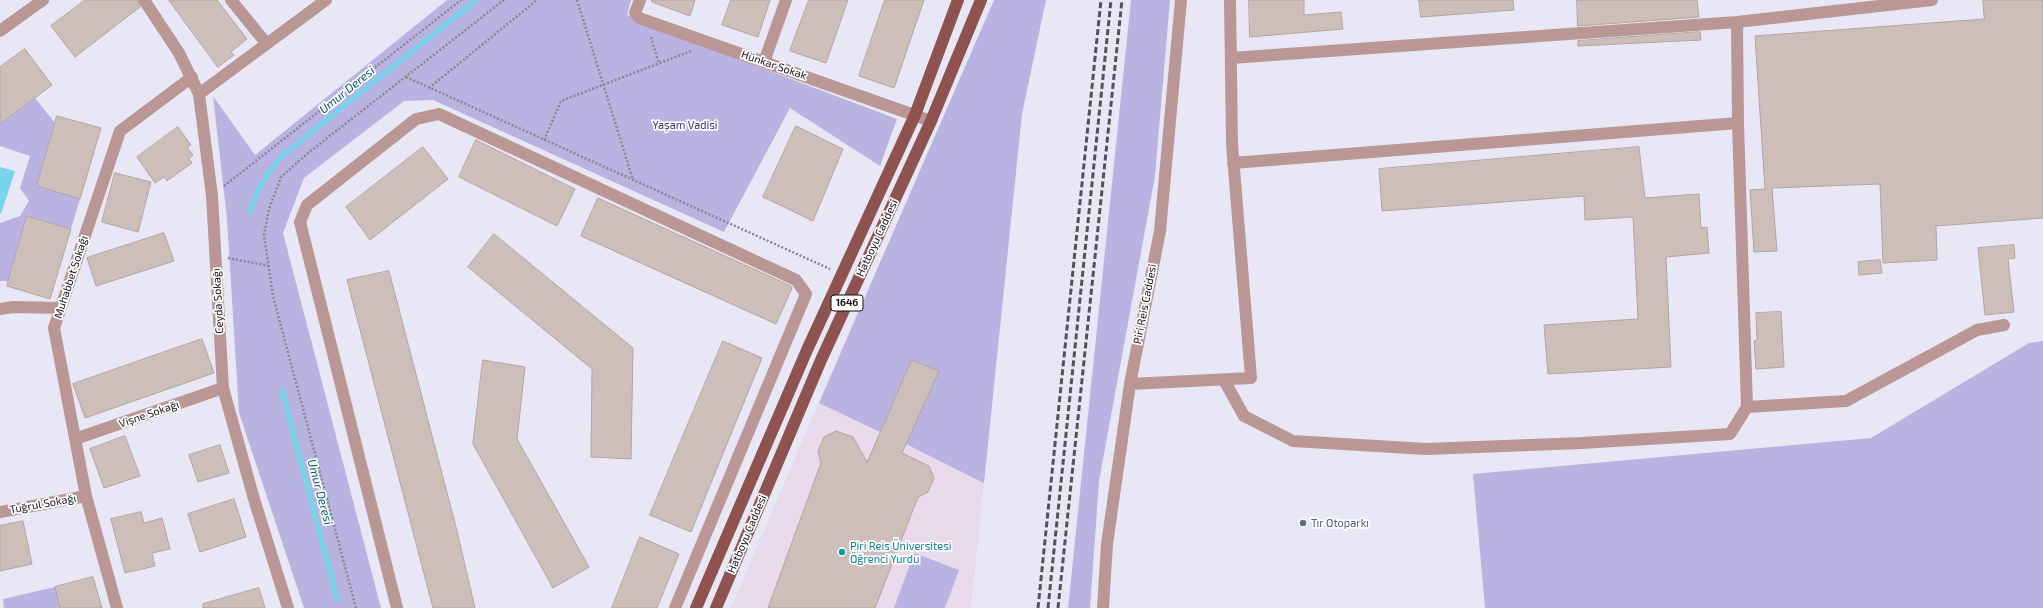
<!DOCTYPE html>
<html>
<head>
<meta charset="utf-8">
<style>
	body { margin:0 }
	canvas { display:block; background:#e8e7f5 }
</style>
</head>
<body>
<canvas width="2043" height="608"></canvas>
<script>
const ctx = document.querySelector('canvas').getContext('2d');
ctx.lineJoin = 'round';
function fill(path, color) { ctx.fillStyle = color; ctx.fill(path, 'evenodd'); }
function stroke(path, color, width, dash) { ctx.strokeStyle = color; ctx.lineWidth = width; ctx.lineCap = dash ? 'butt' : 'round'; ctx.setLineDash(dash || []); ctx.stroke(path); }
function label(font, color, halo, rows, align = 'center') {
  ctx.font = font + ' "Exo 2",sans-serif'; ctx.lineWidth = 3.5; ctx.setLineDash([]); ctx.textBaseline = 'middle'; ctx.strokeStyle = halo; ctx.fillStyle = color; for (const [text, x, y, turn = 0] of rows) {
    ctx.save(); ctx.translate(x, y); ctx.rotate((+turn || 0) * Math.PI / 180); ctx.textAlign = isNaN(turn) ? turn : align; if (halo) ctx.strokeText(text, 0, 0); ctx.fillText(text, 0, 0); ctx.restore();
  }
}
fill(new Path2D(`
	M858,310L997,355L971,608H731Z`), '#e8d9eb');
fill(new Path2D(`
	M447,0H631L627,15L648,25L897,119L880,166L790,108L724,232L433,100L404,101L304,178L283,233L381,608H304L239,413L227,219L213,96L255,155Z
	M994,0H1046L1022,114L984,483L906,444L938,371L912,360L880,432L819,403Z
	M1131,0H1170L1155,176L1099,481L1090,608H1068Z
	M35,98L55,123L37,186L80,199L71,229L27,216L8,281H0V223L20,216L29,201L20,188L30,156L0,146V124Z
	M2043,341V608H1485L1473,474L1871,438L2029,343Z
	M914,553L959,570L945,608H894Z
	M55,587L60,608H4L3,599Z`), '#b9b3e1');
fill(new Path2D(`
	M0,167L15,171L1,214L0,213Z`), '#77d4ea');
stroke(new Path2D(`
	M250,212C257,189 267,171 284,154L476,0
	M282,390L337,599`), '#77d4ea', 5);
const building = new Path2D(`
	M85,0H137L140,7L75,57L51,26Z
	M169,0H217L247,39L231,52L234,55L218,67Z
	M652,0H695L690,16L652,2Z
	M731,0H770L758,37L722,25Z
	M809,0H848L826,63L790,51Z
	M885,0H924L894,88L859,76Z
	M1249,0H1304V15L1341,12L1343,29L1250,37Z
	M1419,0H1513L1514,10L1421,17Z
	M1577,0H1697L1699,17L1578,26Z
	M1983,0H2043V218L1936,226L1937,260L1883,263L1880,184L1772,188L1777,251L1754,252L1750,190L1765,189L1755,36L1984,19Z
	M1700,32L1701,40L1578,46V41Z
	M25,49L52,85L0,124V67Z
	M57,116L101,128L80,199L37,186Z
	M796,126L843,149L813,221L763,197Z
	M178,127L191,145L187,147L193,155L189,159L192,163L167,181L164,177L155,183L137,157Z
	M476,140L575,189L557,226L459,177Z
	M423,147L448,179L370,240L346,207Z
	M1639,147L1645,198L1699,194L1701,228L1707,227L1709,253L1666,257L1671,367L1548,374L1544,325L1638,319L1633,217L1585,220L1584,196L1382,211L1379,169Z
	M115,173L151,182L138,232L102,222Z
	M598,198L791,286L792,288L776,324L581,236Z
	M27,216L71,229L50,299L7,286Z
	M164,233L174,261L96,286L87,258Z
	M494,234L633,348L631,459L591,457L592,369L468,267Z
	M2014,245L2015,258L2008,259L2014,312L1985,315L1978,248Z
	M1880,260L1882,273L1859,275L1858,262Z
	M389,271L457,531L475,608H433L347,280Z
	M1781,312L1784,367L1756,369L1754,341L1757,340L1756,313Z
	M202,339L214,373L85,418L73,384Z
	M723,341L762,358L691,532L650,515Z
	M483,360L525,367L517,439L589,567L553,588L473,444Z
	M912,360L939,371L902,453L929,466L934,478L928,492L918,497L875,608H768L821,463L818,451L824,437L836,431L853,437L867,462Z
	M125,436L140,476L104,488L90,449Z
	M220,445L229,473L198,482L189,455Z
	M234,499L246,537L200,552L188,514Z
	M141,512L144,523L162,518L170,549L152,553L155,566L125,573L111,519Z
	M23,521L32,564L0,571V526Z
	M640,537L679,554L657,608H612Z
	M93,577L102,608H60L55,587Z
	M259,588L265,608H203V604Z`);
fill(building, '#cebeba');
stroke(building, '#b3a4a0', 1);
stroke(new Path2D(`
	M577,0L633,180
	M651,37L659,64
	M406,77L830,269
	M429,88L537,0
	M544,140L561,101L691,51
	M224,186L461,0
	M228,258L269,266
	M356,608L273,296L264,235L269,209L281,177L308,153L504,0`), '#888891', 2.5, [2, 2]);
stroke(new Path2D(`
	M144,0L179,53L199,94L212,196L223,388L254,499L288,608
	M231,0L266,43
	M640,0L635,13L639,18L931,121
	M1737,22L1738,123L1747,407
	M0,31L43,0
	M1231,58L1737,22L1932,0
	M764,62L786,0
	M199,94L326,0
	M1233,163L1738,123
	M0,309L13,307L61,308
	M1224,380L1244,416L1293,441L1426,449L1582,443L1730,434L1747,407L1846,401L1977,330L2004,325
	M1130,384L1251,378L1232,144L1230,0
	M75,439L223,388
	M0,512L86,496
	M117,608L86,496L54,328L120,131L192,77
	M397,608L300,222L307,205L416,119L439,114L796,280L806,294L675,608
	M1103,608L1107,544L1130,384L1160,231L1181,0`), '#ba9794', 12);
stroke(new Path2D(`
	M696,608L807,350L915,115L958,0
	M716,608L821,360L931,121L981,0`), '#8e534e', 12);
stroke(new Path2D(`
	M1038,608L1101,0
	M1048,608L1111,0
	M1058,608L1122,0`), '#525259', 3, [6, 3]);
for (const [x, y, r, color] of [
	[1303,523,4,"#5c6f8a"],
	[842,552,4,"#0f9aa8"]
]) { const dot = new Path2D(); dot.arc(x, y, r, 0, 2 * Math.PI); ctx.fillStyle = color; ctx.fill(dot); stroke(dot, '#fff', 1.5); }
for (const [x, y, w] of [
	[847,303,32]
]) { const box = new Path2D(); box.roundRect(x - w / 2, y - 8, w, 16, 3); ctx.fillStyle = '#fff'; ctx.fill(box); stroke(box, '#131317', 1); }
label('bold 10px', '#131317', null, [
	["1646",847,303]
]);
label('11px', '#131317', '#fff', [
	["Hünkar Sokak",774,65,19],
	["Hatboyu Caddesi",877,238,-65],
	["Muhabbet Sokağı",71,277,-72],
	["Ceyda Sokağı",218,301,-93],
	["Piri Reis Caddesi",1145,304,-79],
	["Vişne Sokağı",149,414,-19],
	["Tuğrul Sokağı",43,504,-10],
	["Hatboyu Caddesi",747,534,-67]
]);
label('11px', '#412c78', '#fff', [
	["Yaşam Vadisi",685,125]
]);
label('11px', '#4e5e75', '#fff', [
	["Tır Otoparkı",1311,523]
], 'left');
label('11px', '#0d838f', '#fff', [
	["Piri Reis Üniversitesi",850,546],
	["Öğrenci Yurdu",850,559]
], 'left');
label('italic 12px', '#065a6a', '#fff', [
	["Umur Deresi",347,90,-39],
	["Umur Deresi",320,492,75]
]);
</script>
</body>
</html>
